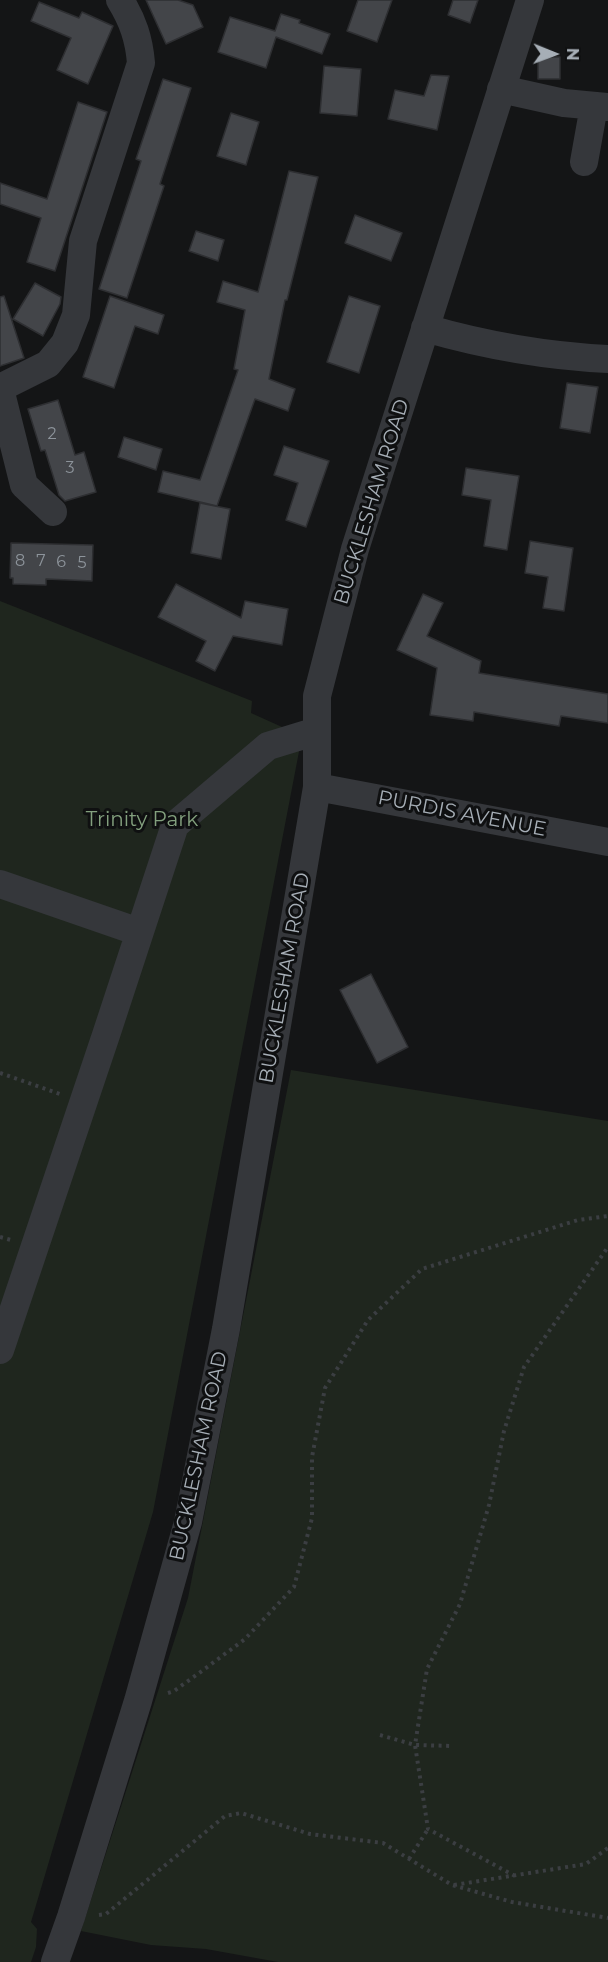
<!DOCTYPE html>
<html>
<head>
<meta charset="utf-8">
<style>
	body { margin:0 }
	#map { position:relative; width:608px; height:1962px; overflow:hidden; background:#141516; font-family:Montserrat,sans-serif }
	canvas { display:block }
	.north { position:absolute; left:524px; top:24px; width:60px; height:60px; -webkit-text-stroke:4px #0f1011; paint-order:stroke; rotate:91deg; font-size:16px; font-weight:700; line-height:24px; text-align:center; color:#a6aeb6 }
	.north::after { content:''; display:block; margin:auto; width:21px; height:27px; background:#a6aeb6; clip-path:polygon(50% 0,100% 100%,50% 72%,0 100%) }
</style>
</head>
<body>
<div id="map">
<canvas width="608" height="1962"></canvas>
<div class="north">N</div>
</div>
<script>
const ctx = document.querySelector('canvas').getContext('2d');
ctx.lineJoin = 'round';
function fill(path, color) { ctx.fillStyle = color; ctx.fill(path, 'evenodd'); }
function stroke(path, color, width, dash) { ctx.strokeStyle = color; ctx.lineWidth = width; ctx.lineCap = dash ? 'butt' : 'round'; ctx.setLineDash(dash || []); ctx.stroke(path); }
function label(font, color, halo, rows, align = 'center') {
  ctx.font = font + ' Montserrat,sans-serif'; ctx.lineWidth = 6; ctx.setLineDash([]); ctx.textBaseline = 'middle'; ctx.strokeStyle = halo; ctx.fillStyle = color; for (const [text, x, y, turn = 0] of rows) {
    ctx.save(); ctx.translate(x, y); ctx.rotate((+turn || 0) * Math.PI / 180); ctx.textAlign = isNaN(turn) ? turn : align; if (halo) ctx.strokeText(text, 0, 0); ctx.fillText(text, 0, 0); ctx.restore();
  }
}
fill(new Path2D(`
	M0,601L252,701L251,713L302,736L153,1512L31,1922L37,1929L36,1947L31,1962H0Z
	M291,1070L608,1121V1962H278L206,1949L151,1945L81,1931L188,1598Z`), '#1f261e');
const building = new Path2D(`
	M146,0H178L193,5L203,27L166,44Z
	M358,0H392L377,42L347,31Z
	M453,0H478L470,23L448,15Z
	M39,2L79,18L82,12L113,26L88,84L57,70L71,38L31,21Z
	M281,14L300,20L299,23L330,34L322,54L276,37L266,68L218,52L230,17L275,31Z
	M538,57H560V79H538Z
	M324,66L361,69L357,116L320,113Z
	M431,75L449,76L437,130L388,119L395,90L424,96Z
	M163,79L191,88L160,184L164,186L127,298L99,289L141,161L136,159Z
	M78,102L107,112L55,271L27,262L41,218L0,204V183L47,199Z
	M231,113L259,122L246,165L217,156Z
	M289,171L318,177L287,300H285L269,379L295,389L288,411L255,399L217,506L158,492L163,471L200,480L238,370L234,369L245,310L217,302L223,281L258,292Z
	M355,215L402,233L391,261L345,243Z
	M196,231L224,240L218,261L189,251Z
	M35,283L61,297L60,304L43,336L13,319Z
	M4,296L24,358L0,366V297Z
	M110,296L164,315L158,334L135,326L114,388L83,377Z
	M349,296L380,306L359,373L327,362Z
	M567,383L598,387L590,433L560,428Z
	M58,400L75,455L84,452L96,492L65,501L59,495L45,450L41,451L28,409Z
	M124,437L162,449L156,470L118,457Z
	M284,446L329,461L306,527L286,520L298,483L274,475Z
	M466,468L519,476L507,550L484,546L491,500L462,495Z
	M200,503L230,509L221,559L191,553Z
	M530,541L573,548L564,611L543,608L548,577L525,573Z
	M11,543L93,545L92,581L46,579V585L13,584V578H10Z
	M176,584L241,618L245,601L288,609L282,645L233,636L215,671L196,661L206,641L158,617Z
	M423,594L443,603L427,636L481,661L479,673L608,694V723L561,716L559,726L474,712L473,721L430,715L437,668L397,650Z
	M371,974L408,1047L377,1063L340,990Z`);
fill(building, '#434549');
stroke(building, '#2e2f32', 1.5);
stroke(new Path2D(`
	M0,1073L60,1094
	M0,1237L11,1240
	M168,1693L174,1691L202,1671L245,1639L294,1587L312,1518V1457L325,1388L368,1320L422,1269L578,1220L608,1216
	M380,1735L415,1745L453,1746
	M409,1859L428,1829
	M515,1876L428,1829L415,1745L427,1669L460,1604L489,1505L504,1431L524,1367L608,1247
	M454,1885L586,1864L608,1848
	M99,1915L106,1914L225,1816L241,1813L310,1834L383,1843L452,1885L512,1902L608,1918`), '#3b3e42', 4, [3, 4.5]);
stroke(new Path2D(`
	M501,89L564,103L608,107
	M584,162L594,106
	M425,328C484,345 546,356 608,359
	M0,388L48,364L65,343L76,315L83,241L141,63C139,39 133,21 120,0
	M0,389L24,485L53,512
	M317,787L608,842
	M0,884L139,932
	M0,1350L106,1035L175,825L268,746L317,731
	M55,1962L71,1917L138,1701L188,1522L226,1329L317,787V696L355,549L530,0`), '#35373b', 28);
label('16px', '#8d949b', null, [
	["2",52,434],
	["3",70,468],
	["8",20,561],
	["7",41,561],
	["6",61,562],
	["5",82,563]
]);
label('20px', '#a6aeb6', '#0f1011', [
	["BUCKLESHAM ROAD",372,502,-73],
	["PURDIS AVENUE",462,814,11],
	["BUCKLESHAM ROAD",285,978,-80],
	["BUCKLESHAM ROAD",199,1456,-78]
]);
label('20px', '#83a07e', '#0f1011', [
	["Trinity Park",142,820]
]);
</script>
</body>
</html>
